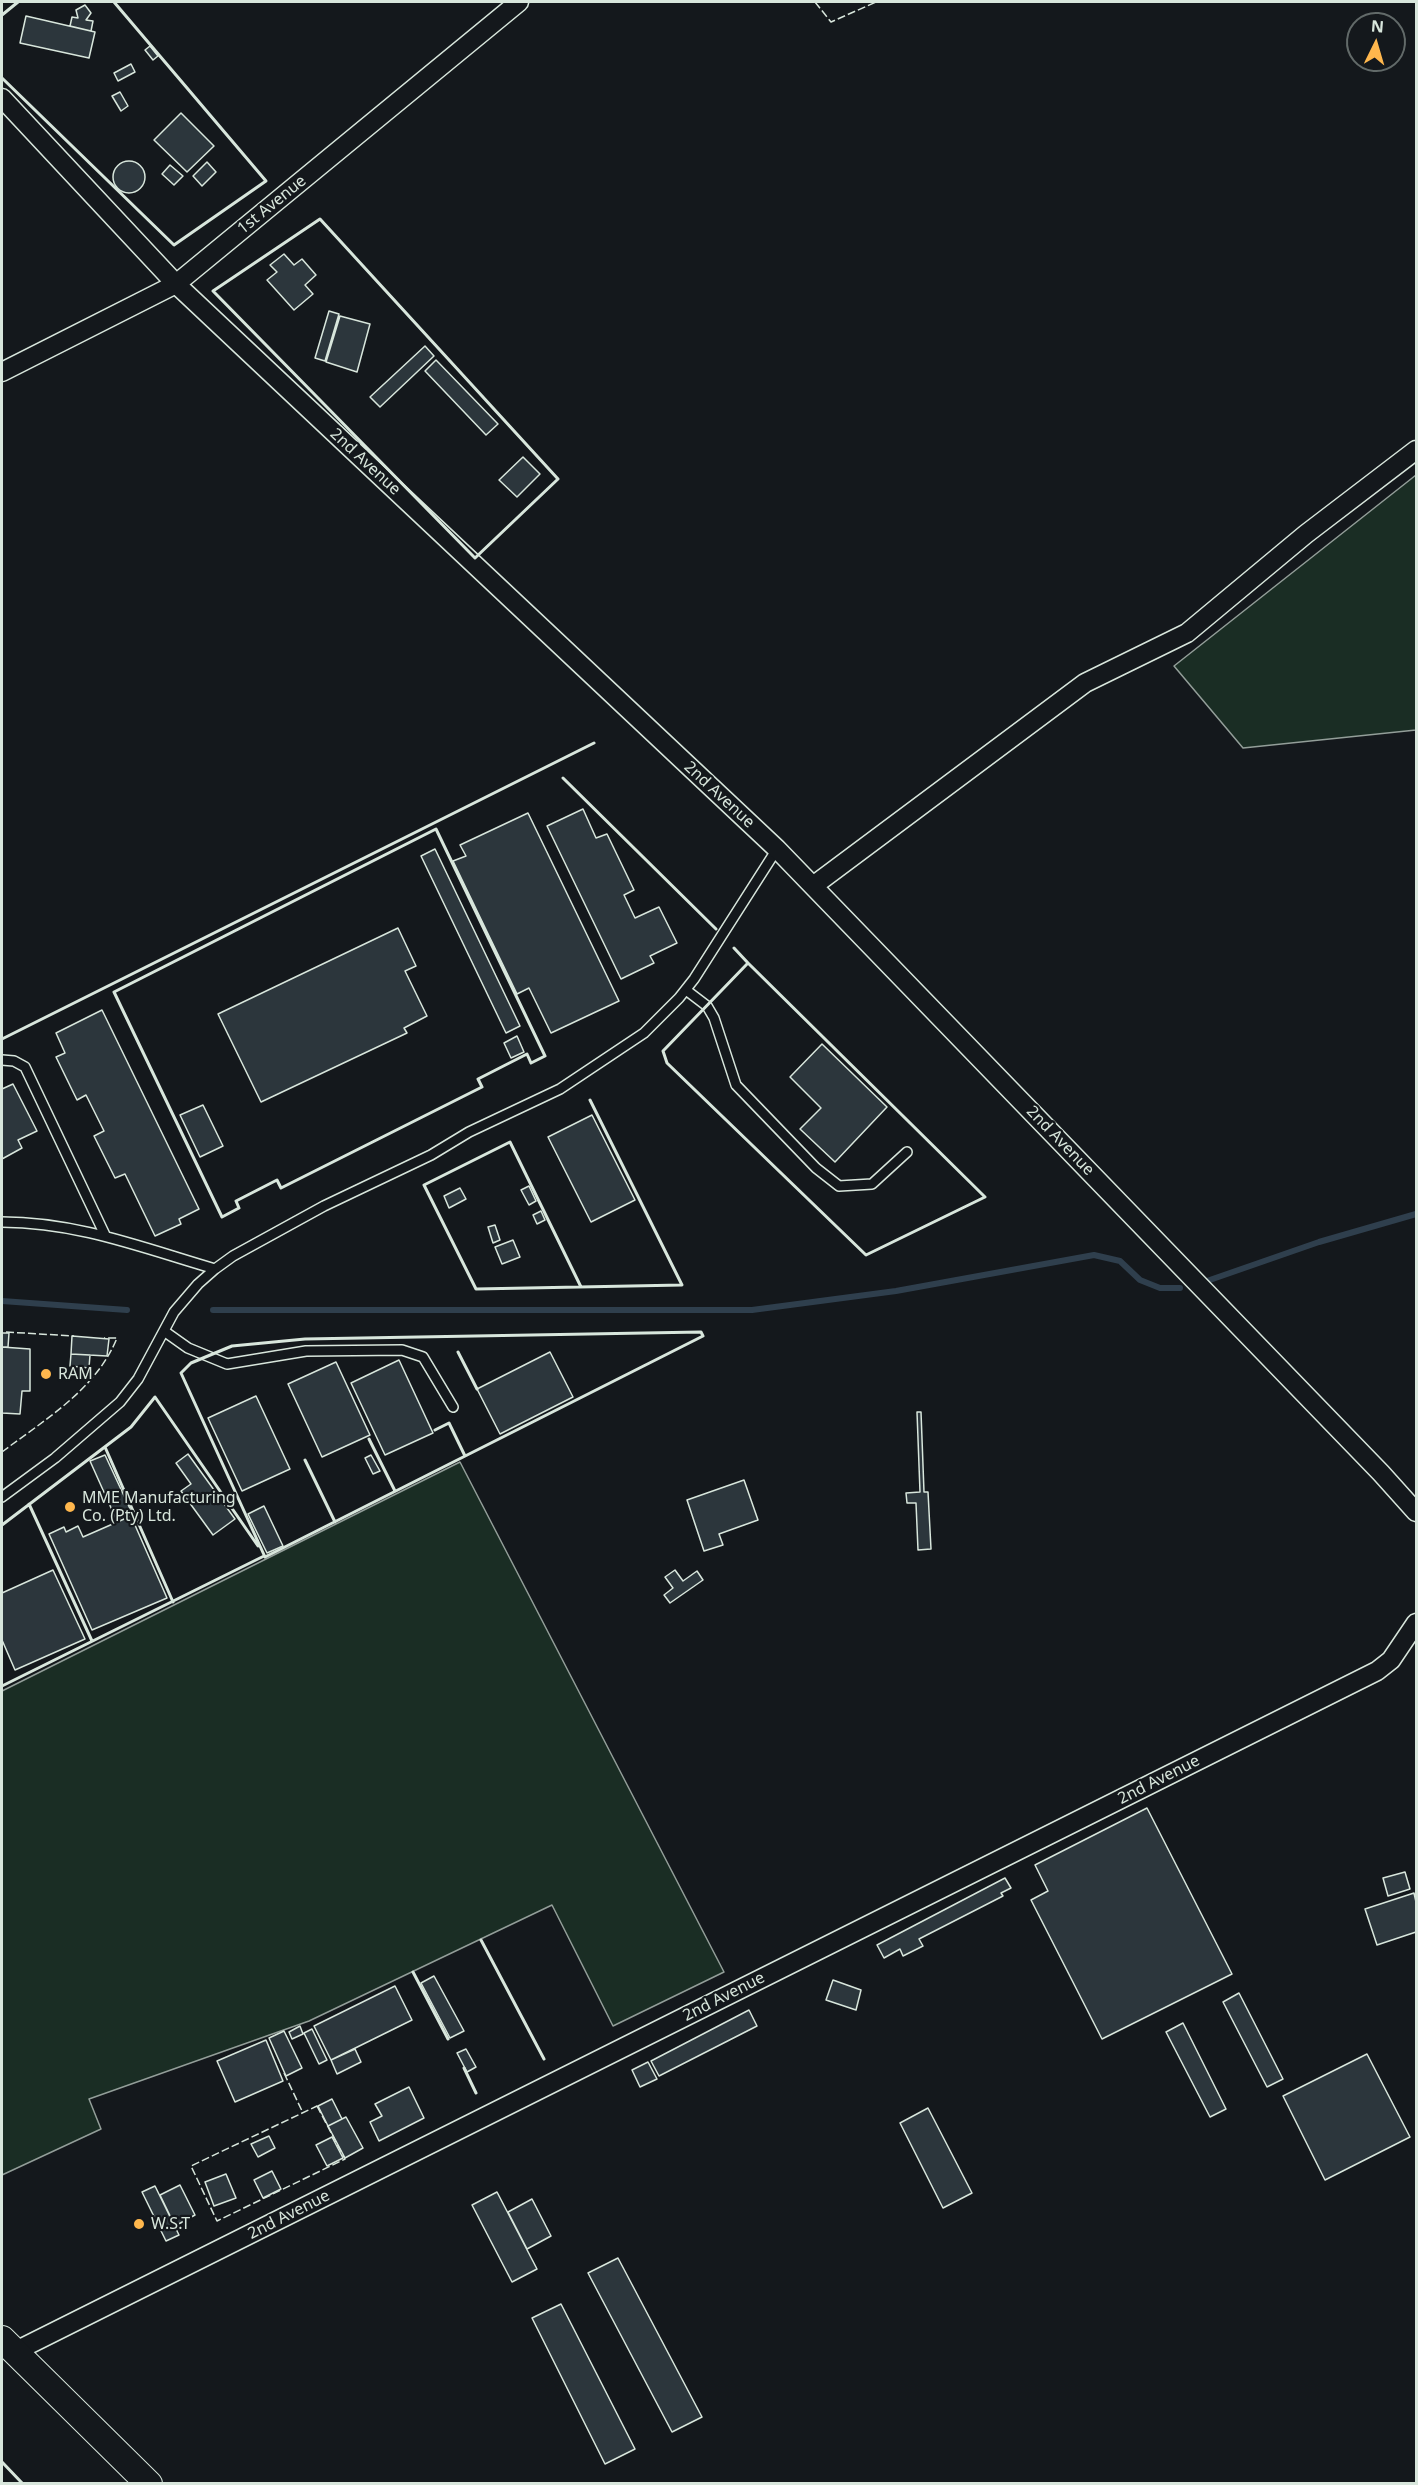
<!DOCTYPE html>
<html>
<head>
<meta charset="utf-8">
<style>
	body { margin:0 }
	#map { position:relative; width:1418px; height:2485px; overflow:hidden; background:#14181c; font-family:"Noto Sans",sans-serif }
	canvas { display:block }
	.frame { position:absolute; inset:0; border:3px solid #d8e6dc; pointer-events:none }
	.north { position:absolute; left:1346px; top:12px; width:60px; height:60px; box-sizing:border-box; background:#14181c; border:2px solid #626a69; border-radius:50%; rotate:5deg; font-size:16px; font-weight:700; line-height:24px; text-align:center; color:#d8e6dc }
	.north::after { content:''; display:block; margin:auto; width:21px; height:27px; background:#ffb74d; clip-path:polygon(50% 0,100% 100%,50% 72%,0 100%) }
</style>
</head>
<body>
<div id="map">
<canvas width="1418" height="2485"></canvas>
<div class="frame"></div>
<div class="north">N</div>
</div>
<script>
const ctx = document.querySelector('canvas').getContext('2d');
ctx.lineJoin = 'round';
function fill(path, color) { ctx.fillStyle = color; ctx.fill(path, 'evenodd'); }
function stroke(path, color, width, dash) { ctx.strokeStyle = color; ctx.lineWidth = width; ctx.lineCap = dash ? 'butt' : 'round'; ctx.setLineDash(dash || []); ctx.stroke(path); }
function label(font, color, halo, rows, align = 'center') {
  ctx.font = font + ' "Noto Sans",sans-serif'; ctx.lineWidth = 4.5; ctx.setLineDash([]); ctx.textBaseline = 'middle'; ctx.strokeStyle = halo; ctx.fillStyle = color; for (const [text, x, y, turn = 0] of rows) {
    ctx.save(); ctx.translate(x, y); ctx.rotate((+turn || 0) * Math.PI / 180); ctx.textAlign = isNaN(turn) ? turn : align; if (halo) ctx.strokeText(text, 0, 0); ctx.fillText(text, 0, 0); ctx.restore();
  }
}
const green = new Path2D(`
	M1416,475V730L1243,748L1174,666Z
	M460,1462L724,1972L613,2026L552,1905L309,2021L89,2099L101,2129L2,2175V1691Z`);
fill(green, '#1a2d24');
stroke(green, '#939e99', 1.5);
stroke(new Path2D(`
	M1204,1282L1319,1242L1416,1214
	M2,1301L127,1310
	M213,1310H752L896,1291L1094,1255L1120,1261L1140,1280L1160,1288H1180`), '#2f3f4d', 6);
const building = new Path2D(`
	M85,5L91,13L86,20L93,21L91,31L70,26L72,17L78,18L76,10Z
	M26,16L95,32L89,58L20,43Z
	M150,46L158,56L153,60L145,50Z
	M131,64L135,72L118,81L114,73Z
	M120,92L128,106L121,111L112,96Z
	M181,113L214,146L187,172L154,140Z
	M113 177a16 16 0 1 1 32 0a16 16 0 1 1-32 0Z
	M207,162L216,172L202,186L193,176Z
	M170,165L183,176L174,185L162,174Z
	M284,254L294,265L302,259L316,275L305,285L313,294L294,310L267,280L277,272L270,265Z
	M329,311L339,314L325,361L315,358Z
	M340,316L370,324L357,372L326,362Z
	M425,346L434,356L380,407L370,397Z
	M436,360L498,424L486,435L425,371Z
	M523,457L540,474L517,497L499,480Z
	M583,809L596,838L607,834L634,890L624,895L635,918L659,907L677,943L650,956L654,963L621,979L547,826Z
	M528,813L619,1001L551,1033L529,988L517,994L453,861L466,856L460,845Z
	M435,849L520,1026L506,1033L421,856Z
	M398,928L416,966L405,971L427,1016L404,1028L407,1033L261,1102L218,1014Z
	M102,1010L199,1209L179,1219L181,1224L155,1236L125,1174L115,1178L94,1136L104,1131L86,1095L77,1100L56,1057L65,1053L56,1033Z
	M517,1036L524,1052L511,1058L504,1043Z
	M822,1044L887,1107L835,1162L800,1129L821,1108L790,1077Z
	M13,1084L37,1131L18,1140L22,1148L2,1159V1089Z
	M203,1105L223,1146L200,1157L180,1115Z
	M592,1115L635,1200L591,1222L548,1137Z
	M529,1186L536,1201L529,1205L521,1190Z
	M460,1188L466,1199L449,1208L444,1196Z
	M541,1211L545,1220L537,1224L533,1215Z
	M495,1225L500,1240L493,1243L488,1227Z
	M513,1240L520,1257L502,1264L495,1247Z
	M2,1333H9L8,1347H2Z
	M72,1336L109,1339L107,1356L71,1354Z
	M2,1347L30,1349V1391H22L20,1414L2,1413Z
	M550,1352L573,1397L500,1434L477,1389Z
	M71,1354L90,1355L89,1368L70,1366Z
	M399,1360L433,1433L385,1455L351,1383Z
	M336,1362L370,1435L322,1457L288,1384Z
	M256,1396L290,1469L242,1491L208,1418Z
	M917,1412H921L924,1492H928L931,1549L918,1550L916,1503H907L906,1493L920,1492Z
	M188,1454L235,1519L213,1535L181,1491L191,1484L176,1463Z
	M105,1455L132,1513L116,1519L90,1461Z
	M371,1455L380,1471L373,1474L365,1458Z
	M744,1480L758,1520L719,1534L723,1545L704,1551L687,1500Z
	M264,1506L283,1546L267,1553L248,1514Z
	M131,1516L167,1598L92,1630L49,1534L64,1527L66,1532L78,1526L83,1537Z
	M53,1570L85,1639L15,1670L2,1640V1593Z
	M675,1570L683,1581L697,1571L703,1580L670,1603L664,1595L673,1588L665,1577Z
	M1147,1808L1232,1974L1102,2039L1031,1900L1048,1891L1035,1865Z
	M1405,1872L1410,1889L1388,1896L1383,1878Z
	M1005,1878L1011,1888L1001,1893L1003,1896L919,1939L923,1946L903,1956L900,1949L884,1958L877,1945Z
	M1414,1893L1416,1902V1932L1377,1945L1365,1909Z
	M434,1976L464,2031L450,2038L421,1983Z
	M833,1980L861,1990L856,2010L826,2000Z
	M395,1986L412,2020L331,2060L314,2026Z
	M1239,1993L1283,2079L1267,2087L1223,2002Z
	M749,2010L757,2026L659,2076L651,2061Z
	M1183,2023L1226,2109L1210,2117L1166,2032Z
	M300,2026L303,2034L292,2039L289,2032Z
	M312,2029L327,2060L319,2064L304,2033Z
	M284,2031L302,2068L286,2076L269,2038Z
	M266,2040L283,2081L235,2102L217,2061Z
	M355,2049L361,2062L337,2074L331,2060Z
	M466,2049L476,2067L467,2072L457,2053Z
	M1367,2054L1410,2137L1325,2180L1283,2096Z
	M648,2062L657,2079L640,2087L632,2070Z
	M409,2087L424,2118L379,2141L370,2122L382,2116L375,2104Z
	M332,2099L342,2119L328,2126L318,2106Z
	M928,2108L972,2193L943,2208L900,2123Z
	M346,2117L363,2148L345,2158L328,2126Z
	M269,2136L275,2148L258,2157L251,2144Z
	M332,2137L343,2158L327,2166L316,2145Z
	M272,2171L281,2189L263,2198L254,2180Z
	M226,2174L236,2198L214,2206L205,2182Z
	M180,2185L195,2215L175,2226L160,2195Z
	M155,2186L179,2235L166,2241L142,2192Z
	M497,2192L537,2269L512,2282L472,2205Z
	M532,2199L551,2236L527,2249L508,2212Z
	M618,2258L702,2417L672,2432L588,2273Z
	M561,2304L635,2449L605,2464L532,2318Z`);
fill(building, '#2c363c');
stroke(building, '#d8e6dc', 1.5);
const service = new Path2D(`
	M686,990L707,1006L714,1018L736,1085L816,1168L839,1186L872,1184L907,1152
	M2,1060L14,1061L25,1067L105,1235
	M2,1222C77,1222 143,1248 215,1269
	M164,1331L188,1348L227,1364L306,1351L402,1350L423,1357L453,1407
	M2,1497L55,1458L120,1402L138,1379L174,1312L198,1284L215,1269L233,1256L324,1206L431,1155L469,1132L560,1089L644,1033L679,998L694,979L777,849`);
const minor = new Path2D(`
	M2,98L176,284L777,849L1381,1473L1416,1512
	M2,372L176,284L519,2
	M813,886L1085,683L1187,633L1306,534L1416,450
	M14,2352L1377,1671L1391,1660L1416,1623`);
const secondary = new Path2D(`
	M2,2339L149,2484`);
stroke(service, '#d8e6dc', 12);
stroke(minor, '#d8e6dc', 21);
stroke(secondary, '#d8e6dc', 28);
stroke(service, '#14181c', 9);
stroke(minor, '#14181c', 18);
stroke(secondary, '#14181c', 26);
stroke(new Path2D(`
	M815,2L831,22L876,2
	M6,1332L74,1336
	M2,1452C44,1420 96,1390 117,1338H104
	M284,2073L303,2113
	M317,2106L345,2159L217,2221L191,2166Z`), '#d8e6dc', 1.5, [8, 3]);
stroke(new Path2D(`
	M2,15L18,2
	M2,78L174,245L266,181L114,2
	M320,219L558,479L475,558L213,291Z
	M563,778L716,929
	M436,829L545,1056L531,1063L527,1054L478,1079L482,1087L281,1188L277,1180L236,1201L239,1208L222,1217L114,992Z
	M734,948L748,963
	M748,963L985,1197L866,1255L667,1063L663,1051Z
	M2,1039L594,743
	M581,1287L510,1142L424,1185L476,1289L682,1285L590,1100
	M701,1332L703,1336L265,1557L181,1373L191,1363L232,1346L305,1339Z
	M458,1352L477,1389
	M435,1430L449,1423L465,1456
	M369,1439L395,1491
	M105,1447L173,1602
	M305,1460L335,1522
	M29,1504L92,1641
	M2,1525L131,1427L155,1397L258,1546
	M2,1686L264,1556
	M481,1940L544,2059
	M413,1972L448,2039
	M464,2068L476,2093
	M2,2462L23,2484`), '#d8e6dc', 3);
for (const [x, y, r, color] of [
	[46,1374,6,"#ffb74d"],
	[70,1507,6,"#ffb74d"],
	[139,2224,6,"#ffb74d"]
]) { const dot = new Path2D(); dot.arc(x, y, r, 0, 2 * Math.PI); ctx.fillStyle = color; ctx.fill(dot); stroke(dot, '#14181c', 2); }
label('16px', '#d8e6dc', '#14181c', [
	["1st Avenue",272,205,-39],
	["2nd Avenue",365,462,43],
	["2nd Avenue",719,795,43],
	["2nd Avenue",1060,1141,46],
	["2nd Avenue",1159,1780,-27],
	["2nd Avenue",724,1997,-27],
	["2nd Avenue",289,2215,-27]
]);
label('16px', '#d8e6dc', '#14181c', [
	["RAM",58,1374],
	["MME Manufacturing",82,1498],
	["Co. (Pty) Ltd.",82,1516],
	["W.S.T",151,2224]
], 'left');
</script>
</body>
</html>
